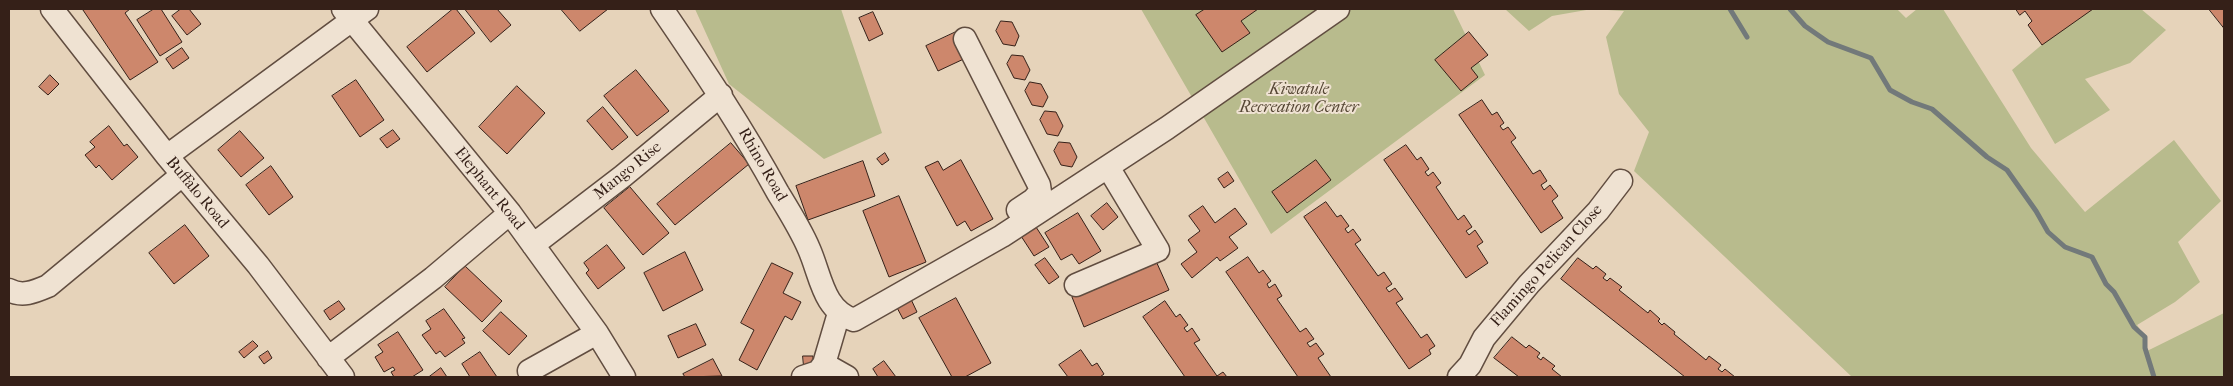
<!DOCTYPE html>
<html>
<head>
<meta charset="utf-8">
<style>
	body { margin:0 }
	#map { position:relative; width:2233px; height:386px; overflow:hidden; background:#e6d3ba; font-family:"IM FELL French Canon",serif }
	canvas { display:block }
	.frame { position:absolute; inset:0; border:10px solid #352018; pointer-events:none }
</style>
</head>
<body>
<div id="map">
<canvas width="2233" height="386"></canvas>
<div class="frame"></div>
</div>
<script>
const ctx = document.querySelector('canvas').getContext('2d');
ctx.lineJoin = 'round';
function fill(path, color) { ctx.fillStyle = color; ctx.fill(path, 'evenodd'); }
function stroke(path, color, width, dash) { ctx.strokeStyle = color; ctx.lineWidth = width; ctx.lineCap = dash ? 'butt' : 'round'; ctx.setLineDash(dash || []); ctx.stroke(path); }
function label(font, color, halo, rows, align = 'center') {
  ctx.font = font + ' "IM FELL French Canon",serif'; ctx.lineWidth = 4; ctx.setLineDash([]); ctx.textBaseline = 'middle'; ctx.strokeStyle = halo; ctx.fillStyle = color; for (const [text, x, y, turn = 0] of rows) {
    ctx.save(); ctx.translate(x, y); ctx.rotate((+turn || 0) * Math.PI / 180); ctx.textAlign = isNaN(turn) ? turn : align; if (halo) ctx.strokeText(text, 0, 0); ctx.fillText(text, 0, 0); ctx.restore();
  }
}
fill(new Path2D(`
	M695,9H841L882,133L824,159L729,84Z
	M1141,9H1453L1485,75L1271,234Z
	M1505,9H1897L1906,18L1917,9H1943L2031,148L2085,212L2174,140L2221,201L2178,242L2200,282L2175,302L2137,325L2145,337L2147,351L2224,313V377H1852L1634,171L1649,132L1619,94L1606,37L1624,11L1592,9L1552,16L1529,31Z
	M2092,9H2141L2166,30L2130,63L2085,79L2110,110L2055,144L2012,70L2051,37Z`), '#b8bb8d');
stroke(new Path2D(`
	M1730,9L1747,37
	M1790,9L1805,26L1828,42L1871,58L1890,90L1912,102L1932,109L1987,157L2007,170L2036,211L2048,232L2065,247L2092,257L2106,284L2114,292L2134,327L2145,337V348L2154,377`), '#72797a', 5);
const building = new Path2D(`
	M85,9H130L125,13L158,62L130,80L83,10Z
	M154,9H161L182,42L160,56L137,20Z
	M181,9H189L201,24L187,35L172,16Z
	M453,9H456L475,33L427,72L407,47Z
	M465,9H497L511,25L491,42Z
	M561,9H608L580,31Z
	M1205,9H1258L1241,21L1250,33L1222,52L1196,15Z
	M2016,9H2093L2042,45L2028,25L2032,21L2025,11L2020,15Z
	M2209,9H2224V28Z
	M873,12L883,34L869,41L859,18Z
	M1001,21L1012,22L1019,36L1015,46L1003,44L996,31Z
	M956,32L968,57L938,71L926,46Z
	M1469,32L1488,55L1471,68L1478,77L1461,91L1435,60Z
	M182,48L189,58L173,69L166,59Z
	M1012,55L1023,56L1030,70L1025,80L1014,78L1007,64Z
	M636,70L669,111L637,136L604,96Z
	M50,75L59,84L48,95L39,87Z
	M356,80L384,120L360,137L332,96Z
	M1030,82L1041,84L1048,97L1043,107L1032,105L1025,91Z
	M517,86L545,113L507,154L479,127Z
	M1482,100L1492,115L1497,112L1504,123L1500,126L1503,130L1508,127L1516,138L1511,142L1533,174L1540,170L1547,181L1541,185L1544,190L1550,185L1558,196L1552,201L1563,218L1541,233L1459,115Z
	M603,107L628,137L612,150L587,121Z
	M1045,111L1056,112L1063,126L1058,136L1047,134L1040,120Z
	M109,126L124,146L127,144L138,157L112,180L99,165L96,168L85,155L95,147L90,142Z
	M393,130L400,139L387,148L380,139Z
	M240,131L264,158L241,177L218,150Z
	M1059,142L1070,143L1077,157L1072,167L1061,165L1054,151Z
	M731,143L749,164L675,225L657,204Z
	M1406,145L1417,160L1421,157L1429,169L1425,172L1428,176L1433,172L1441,183L1436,187L1458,220L1464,215L1472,227L1466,231L1469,235L1475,230L1483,242L1477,246L1488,263L1466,278L1384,160Z
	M885,153L889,160L882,165L877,159Z
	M961,160L993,219L971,231L965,221L957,226L925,167L938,161L943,170Z
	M1316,160L1331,180L1287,213L1272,192Z
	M863,161L875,196L808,220L796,186Z
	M271,166L293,197L269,215L246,185Z
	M1228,172L1234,181L1224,188L1218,179Z
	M630,187L669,233L643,255L604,208Z
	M899,196L926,262L889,277L863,211Z
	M1326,202L1337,217L1341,215L1349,226L1345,229L1348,233L1353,229L1361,240L1355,244L1378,276L1384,272L1392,284L1386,288L1389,292L1395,288L1403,299L1396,303L1421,338L1427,334L1435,346L1429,350L1431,354L1409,369L1304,217Z
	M1107,203L1118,217L1103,230L1091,216Z
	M1203,206L1215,223L1235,208L1247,224L1229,237L1238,248L1220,261L1217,257L1192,278L1181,264L1197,252L1188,240L1200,231L1189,216Z
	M1078,213L1101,251L1079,264L1072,254L1061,260L1045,233Z
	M185,225L209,256L174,284L149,253Z
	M1036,227L1049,247L1034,256L1021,236Z
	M607,245L625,268L598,289L586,273L589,270L584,263Z
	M685,252L703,290L663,311L644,273Z
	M1248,257L1259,273L1263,270L1271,281L1267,284L1269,288L1275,284L1282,296L1277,299L1300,332L1306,328L1314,339L1307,343L1310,347L1316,343L1324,354L1318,358L1331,377H1298L1226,272Z
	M1045,258L1059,277L1049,284L1035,265Z
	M1578,258L1593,269L1596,266L1606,274L1603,278L1607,281L1610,278L1622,287L1619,290L1648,313L1650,310L1660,319L1658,321L1662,325L1664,323L1675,332L1674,334L1706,360L1709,356L1721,365L1718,369L1722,372L1725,369L1735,377H1685L1561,279Z
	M1156,261L1169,290L1084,327L1072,297Z
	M772,263L793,273L783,293L801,302L792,320L785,316L757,370L739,360L754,330L741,323Z
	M465,266L502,301L482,322L445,287Z
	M909,295L917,312L903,319L894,302Z
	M956,298L991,363L965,377H952L919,318Z
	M339,301L345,309L330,320L324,311Z
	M1165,301L1176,317L1180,314L1188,325L1184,328L1187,332L1192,328L1200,340L1194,343L1217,376L1223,372L1227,377H1185L1143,317Z
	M444,309L465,338L462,339L465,343L445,357L440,351L436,354L422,335L431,329L426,321Z
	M501,312L527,336L509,355L483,331Z
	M696,324L706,345L678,358L668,336Z
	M398,332L423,370L412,377H394L391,372L395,370L393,367L384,372L375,357L383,352L378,345Z
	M1512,337L1526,348L1529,345L1540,353L1537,357L1541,360L1543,357L1555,366L1552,369L1562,377H1519L1494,358Z
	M253,341L258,346L244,358L239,352Z
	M1081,350L1092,366L1097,363L1104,374L1100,377H1068L1059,365Z
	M268,351L272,358L264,364L259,357Z
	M480,352L497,377H470L462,364Z
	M803,356H813V366L804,367Z
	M713,359L722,376L685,377L683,374Z
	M884,361L896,377H878L873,369Z
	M441,368L447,377H429Z`);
fill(building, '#cd876c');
stroke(building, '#352018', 1);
const minor = new Path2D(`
	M52,9L167,156L258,265L343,377
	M343,9L510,213L597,333L624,377
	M662,9C703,69 743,129 778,193C789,211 801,230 809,249C821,276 823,310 854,320L1002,236L1167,128L1338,9
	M965,39L1039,185L1040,192L1033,200L1018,210
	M167,156L367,9
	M533,245L623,176L721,95
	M1076,285L1158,250L1108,167
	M9,290C22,297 34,292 48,286L182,175
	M328,358L433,278L510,213
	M824,364L847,377
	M529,371L597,333
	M803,377L818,372L824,364L839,313
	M1459,377L1470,365L1484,338L1529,284L1598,211L1621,181`);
stroke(minor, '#614d40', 25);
stroke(minor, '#efe2d2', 22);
label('italic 16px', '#564735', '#efe2d2', [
	["Kiwatule",1299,90],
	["Recreation Center",1299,108]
]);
label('16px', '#352018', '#efe2d2', [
	["Rhino Road",762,165,60],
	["Mango Rise",628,171,-39],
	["Elephant Road",489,189,51],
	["Buffalo Road",197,193,50],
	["Flamingo Pelican Close",1547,266,-48]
]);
</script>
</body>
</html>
